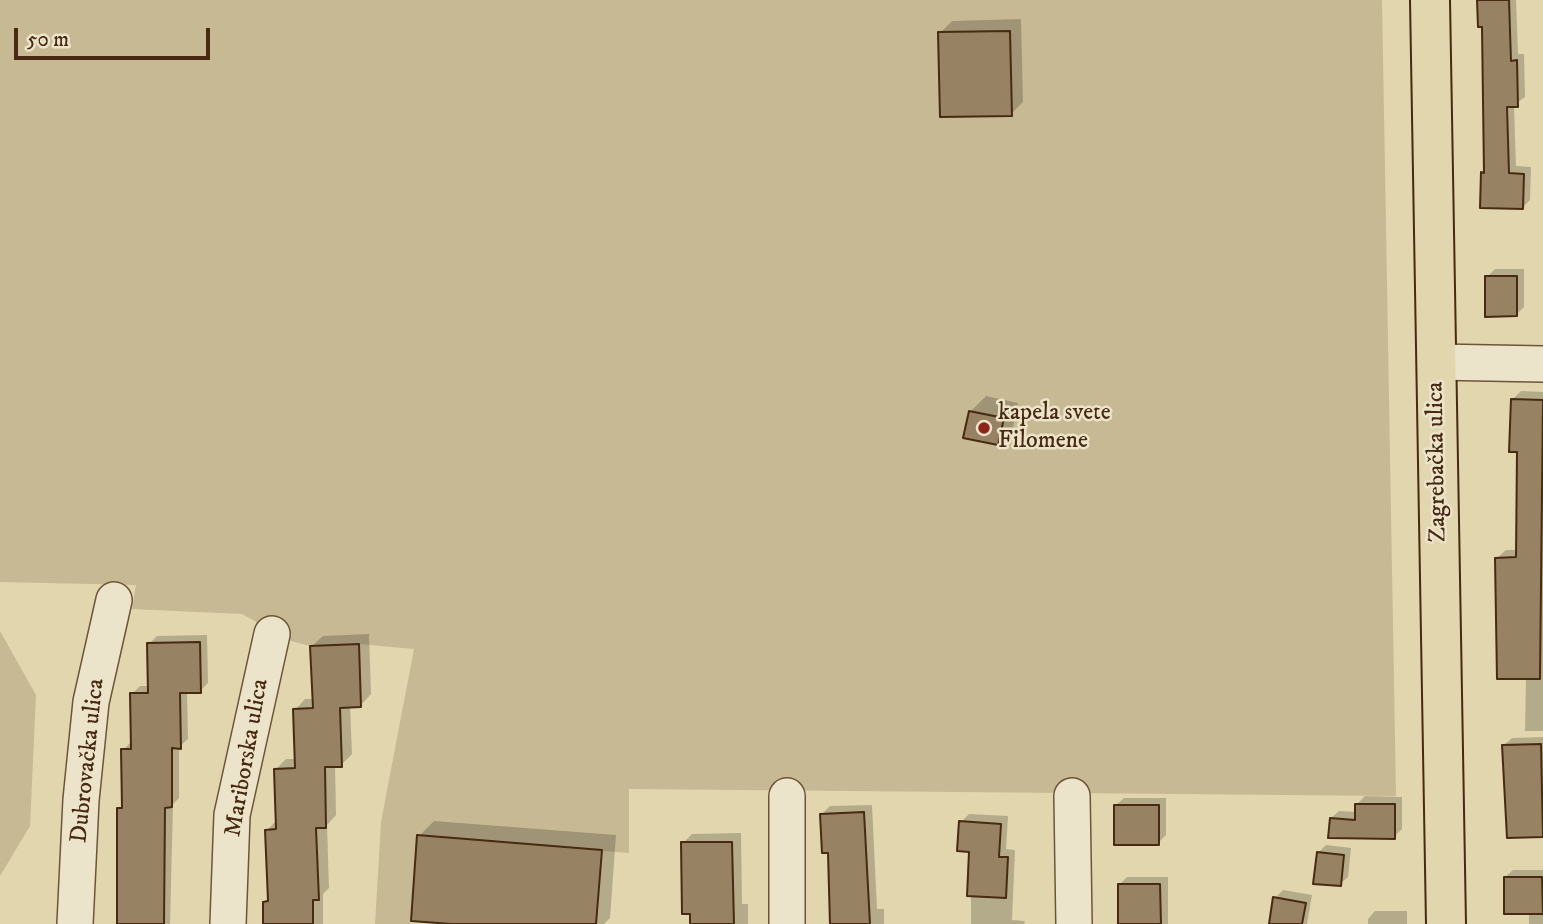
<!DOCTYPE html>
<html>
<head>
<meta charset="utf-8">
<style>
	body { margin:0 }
	#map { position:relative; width:1543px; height:924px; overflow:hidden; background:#e1d6ae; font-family:"IM FELL DW Pica",serif }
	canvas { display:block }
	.scale { position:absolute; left:14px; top:28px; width:196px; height:32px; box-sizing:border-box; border:4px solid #472a11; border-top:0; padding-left:9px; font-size:21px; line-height:24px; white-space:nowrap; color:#472a11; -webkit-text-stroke:5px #ece4ca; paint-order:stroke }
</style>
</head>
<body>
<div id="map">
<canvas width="1543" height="924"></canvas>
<div class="scale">50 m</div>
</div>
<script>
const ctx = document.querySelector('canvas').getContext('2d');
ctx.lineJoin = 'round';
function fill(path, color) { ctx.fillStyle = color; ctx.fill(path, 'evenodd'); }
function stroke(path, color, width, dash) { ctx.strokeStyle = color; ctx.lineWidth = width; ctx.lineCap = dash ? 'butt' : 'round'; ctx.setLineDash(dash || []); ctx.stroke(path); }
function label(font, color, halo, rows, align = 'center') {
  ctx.font = font + ' "IM FELL DW Pica",serif'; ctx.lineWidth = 5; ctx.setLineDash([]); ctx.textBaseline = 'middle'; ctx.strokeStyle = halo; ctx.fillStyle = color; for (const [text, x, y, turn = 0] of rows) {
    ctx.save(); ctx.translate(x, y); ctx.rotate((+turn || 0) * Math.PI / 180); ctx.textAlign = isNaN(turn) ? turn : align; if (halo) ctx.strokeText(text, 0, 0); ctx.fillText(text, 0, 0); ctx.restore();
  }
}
fill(new Path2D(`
	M0,0H1382L1396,796L629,789V853L417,836L410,924H375L381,822L414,649L359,644L310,646L291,641L242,614L132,609L136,585L0,582Z
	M0,631L36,695L30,826L0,876Z`), '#c7b993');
fill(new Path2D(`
	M1479,0H1516L1518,54H1524L1525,97L1514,105L1516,166L1531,167L1530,200L1522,208L1483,173L1486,170L1484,25Z
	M1021,19L1023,102L1011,114L940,33L952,21Z
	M1495,269H1524V307L1516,315L1487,277Z
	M1521,391L1543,392V731H1525L1526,677L1497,558L1506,550H1517L1519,450L1512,400Z
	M986,396L1018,403L1013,427L998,443L971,411Z
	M369,634L371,694L361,705H350L352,754L341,765H335L336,815L327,825L329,888L323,894V924H265V902L270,898L267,830L277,820L275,770L286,759H296L295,710L305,699H314L312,646L323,636Z
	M207,635L208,683L200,691H187L188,739L179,747V798L173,804L170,924H118L119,809L124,804L123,750L131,742L132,694L140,686H150L149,644L157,636Z
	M1543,737V835L1508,837L1504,745L1512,738Z
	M1365,796L1402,797V829L1394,837L1331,818L1339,811L1357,812V804Z
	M1124,798H1166V835L1158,843L1116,805Z
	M872,805L877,909H884V924H831L829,851L822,814L830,806Z
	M969,814L1008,816L1006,849L1015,850L1012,920L1025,921L1024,924H971V850L961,822Z
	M434,821L616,835L610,918L604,924H473L419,836Z
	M741,833L742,904H748V924H692L683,843L692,834Z
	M1326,845L1351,848L1348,877L1340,884L1318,853Z
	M1513,870H1543V924H1529V913L1505,877Z
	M1127,877H1168V924H1119V885Z
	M1283,890L1312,895L1307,924H1271L1275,898Z
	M1375,911H1407V924H1368V919Z`), '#0003');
const building = new Path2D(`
	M1477,0H1509L1511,61L1517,60L1518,107H1507L1509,173L1524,174L1523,209L1480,208L1481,172L1484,173L1482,27H1478Z
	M1010,31L1012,116L940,117L938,32Z
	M1485,276H1517V316L1485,317Z
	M1511,399L1543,400L1540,679H1497L1495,558L1516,557L1517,452H1509Z
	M969,411L1004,418L998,445L963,438Z
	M200,642L201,693H180L181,749L172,748V807L165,808L164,924H117V808H122L121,749H131L130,693H148L147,643Z
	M359,644L361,707L340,708L342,767H325L326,828H316L319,900H313V924H263V902L268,901L265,830L276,829L274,769L295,768L293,709L313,708L310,646Z
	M1541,744L1543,837L1507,838L1502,745Z
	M1355,804H1395V839L1328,838L1330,818L1355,820Z
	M1114,805H1159V845H1114Z
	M864,812L870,924H830L828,853H822L820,814Z
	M959,821L1001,824L999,857H1008L1006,898L967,896L969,852L957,851Z
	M417,835L602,850L596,924H451L411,921Z
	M681,842H732L734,924H690V914H682Z
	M1317,852L1344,855L1341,886L1313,884Z
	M1504,877H1542L1543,914H1504Z
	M1118,884H1160L1161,924H1118Z
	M1273,897L1306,903L1302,924H1269Z`);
fill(building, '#978363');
stroke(building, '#472a11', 2);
const minor = new Path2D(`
	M1436,362L1543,364
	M787,796V924
	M1072,796L1074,924
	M75,924L81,800L91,702L114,600
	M228,924L232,815L272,634`);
const major = new Path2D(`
	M1430,0L1446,924`);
stroke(minor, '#6e5538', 38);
stroke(major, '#472a11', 42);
stroke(minor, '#ece4ca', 35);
stroke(major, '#e1d6ae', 38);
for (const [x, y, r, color] of [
	[984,428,7,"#8f2418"]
]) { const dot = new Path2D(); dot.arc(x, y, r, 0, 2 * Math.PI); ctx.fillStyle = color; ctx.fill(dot); stroke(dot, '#ece4ca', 2.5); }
label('24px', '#472a11', '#ece4ca', [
	["kapela svete",998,414],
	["Filomene",998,442]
], 'left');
label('24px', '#472a11', '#ece4ca', [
	["Zagrebačka ulica",1438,462,-91],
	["Mariborska ulica",248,758,-80],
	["Dubrovačka ulica",89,761,-84]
]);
</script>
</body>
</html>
